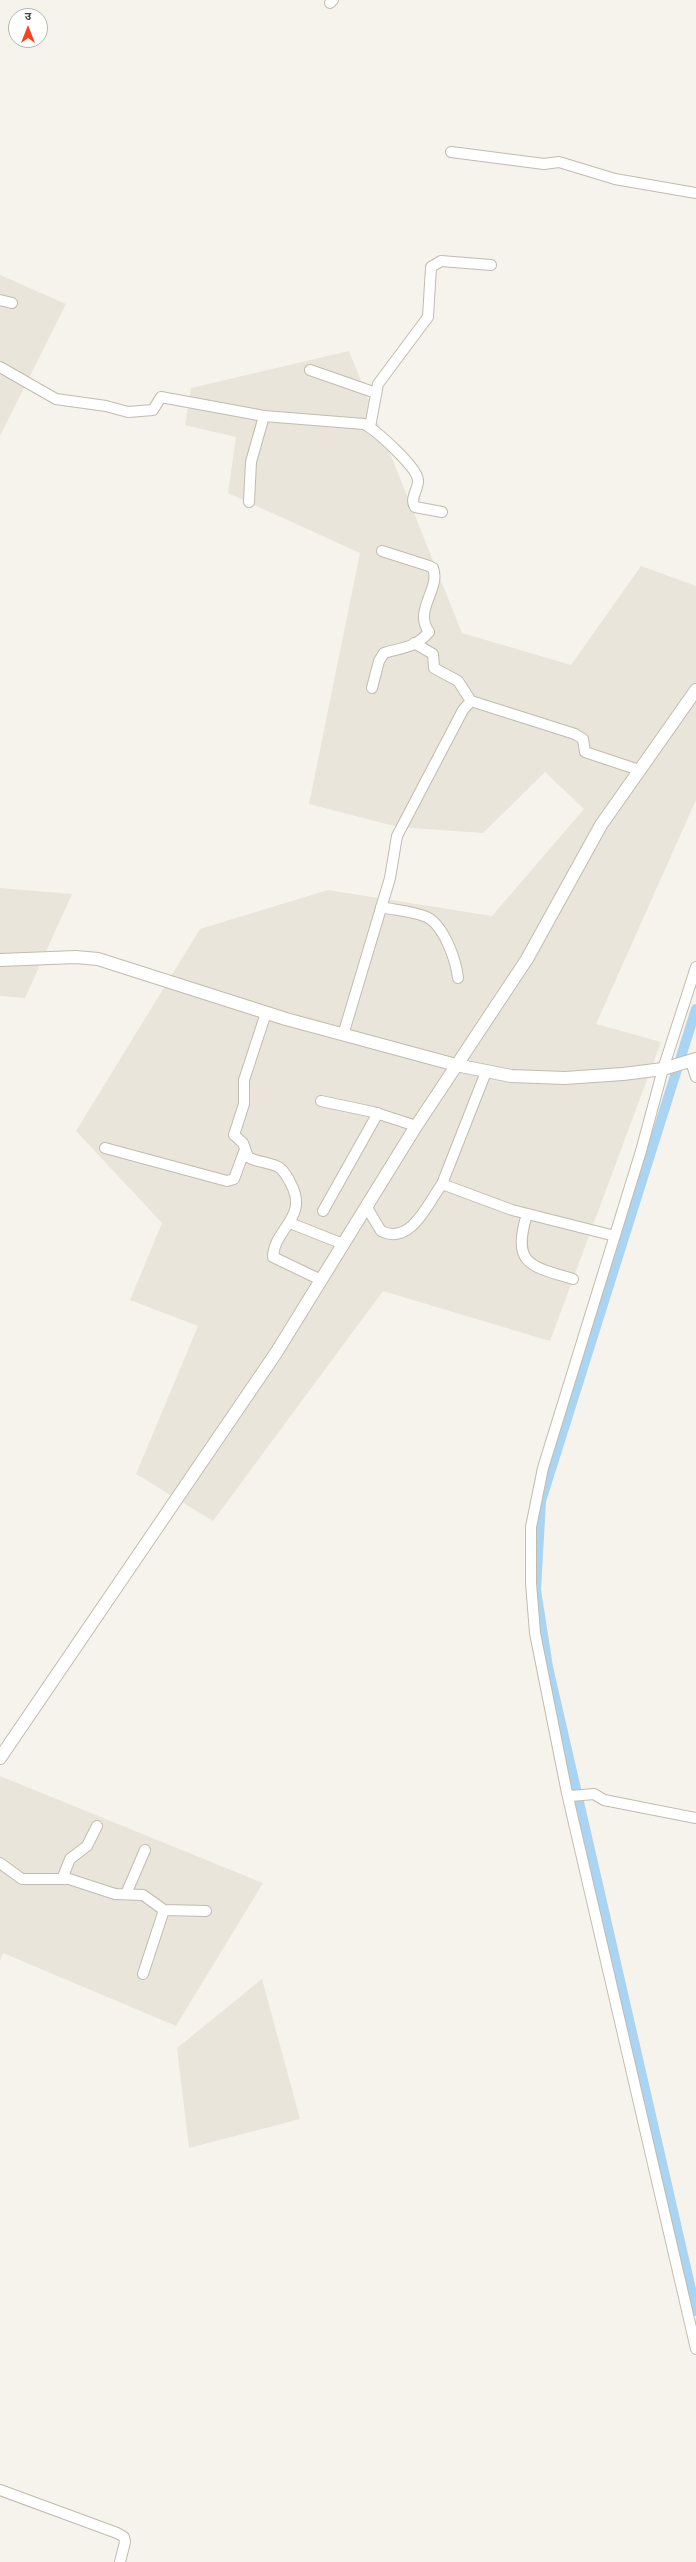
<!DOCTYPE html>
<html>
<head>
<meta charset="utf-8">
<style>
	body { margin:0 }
	#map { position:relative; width:696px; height:2562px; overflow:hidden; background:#f6f3ec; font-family:Karla,"Noto Sans Devanagari",sans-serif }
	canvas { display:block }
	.north { position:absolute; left:8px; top:8px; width:40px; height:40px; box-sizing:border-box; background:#fff; border:1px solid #b7b4b0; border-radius:50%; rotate:0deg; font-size:11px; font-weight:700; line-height:16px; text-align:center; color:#4b4439 }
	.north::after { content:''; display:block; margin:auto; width:14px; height:18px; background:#fc3f1d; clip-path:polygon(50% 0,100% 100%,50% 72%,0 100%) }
</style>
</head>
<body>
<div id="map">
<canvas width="696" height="2562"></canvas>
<div class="north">उ</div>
</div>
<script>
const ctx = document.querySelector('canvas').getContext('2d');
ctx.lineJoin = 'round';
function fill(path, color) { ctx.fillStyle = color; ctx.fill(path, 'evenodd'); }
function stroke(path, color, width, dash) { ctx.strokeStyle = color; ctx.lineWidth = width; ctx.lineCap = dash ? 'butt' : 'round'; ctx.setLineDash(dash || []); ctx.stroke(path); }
fill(new Path2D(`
	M0,275L66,304L0,436Z
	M349,351L462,633L571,665L641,566L696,586V800L596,1024L661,1042L550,1341L383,1291L213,1521L136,1474L198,1326L130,1300L162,1223L76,1131L200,929L328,890L492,916L584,809L545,772L483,833L398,827L309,804L360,553L228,493L236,437L185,425L191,388Z
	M0,888L72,894L25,998L0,996Z
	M0,1776L263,1883L176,2026L3,1953L0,1961Z
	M262,1979L300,2119L189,2148L177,2048Z`), '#eae5da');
stroke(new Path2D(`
	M696,1009L541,1501L536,1590L548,1667L696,2311`), '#a9d4f2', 10);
const minor = new Path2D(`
	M330,3L333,0
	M451,152L544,164L559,162L615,179L696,193
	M0,300L12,303
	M0,367L56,399L106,406L128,412L153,410L161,397L264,416L364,424C376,430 417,467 418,480C419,489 409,498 415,507L442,512
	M310,370L376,393
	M370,427L378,384L428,317L431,267L441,261L491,265
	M249,502L251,462L264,416
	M414,643L433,654L434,668L458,681L471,701
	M372,688L379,661L384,653C404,647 415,648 429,632C413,610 441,589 433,568L429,566L382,551
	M381,907C395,910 410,911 424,916C443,922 456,960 458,978
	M696,967L663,1069L641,1151L543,1468L531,1527V1583L535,1633L567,1793L696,2349
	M266,1013L244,1080V1104L234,1135L243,1143L248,1157C258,1163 271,1162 280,1168C285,1172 288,1178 291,1184C309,1218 274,1228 273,1257L321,1280
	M343,1035L390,878L397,836L463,710L471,701L575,734L583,739L585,752L639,770
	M691,1062L696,1077
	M486,1072L442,1184L512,1210L615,1236
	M321,1101L373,1112L416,1126
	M105,1148L227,1181L234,1179L244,1152
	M366,1206L381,1231C411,1246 428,1203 442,1184
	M323,1211L378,1113
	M527,1214C512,1264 529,1266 573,1279
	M290,1223L343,1244
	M567,1793L571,1796L594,1794L604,1800L696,1818
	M0,1863L22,1879H69L115,1894L143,1895L164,1910L206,1911
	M62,1879L70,1859L87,1846L97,1826
	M126,1894L145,1850
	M143,1974L164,1910
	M0,2490L117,2533L124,2537L125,2542L120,2562`);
const tertiary = new Path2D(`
	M0,960L76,957L98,959L286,1019L456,1065L511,1076L565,1078L623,1074L663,1069L696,1059
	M0,1758L276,1353L413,1131L527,959L601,825L696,690`);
stroke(minor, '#c2bbae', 12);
stroke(tertiary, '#c2bbae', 14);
stroke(minor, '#fff', 10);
stroke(tertiary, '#fff', 12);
</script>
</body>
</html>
